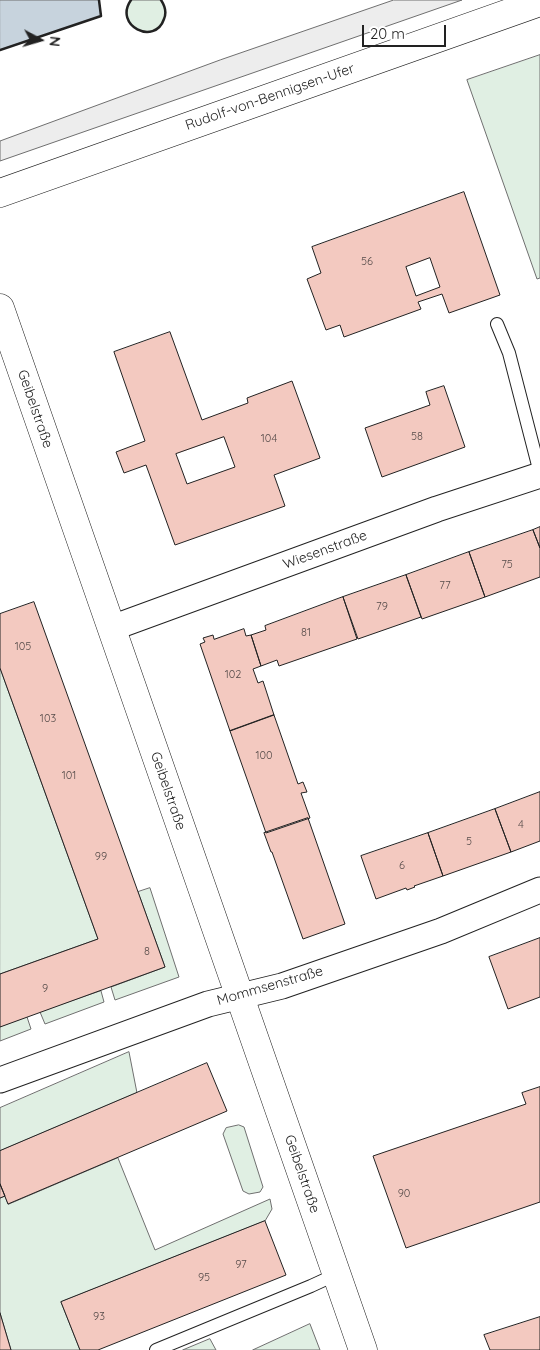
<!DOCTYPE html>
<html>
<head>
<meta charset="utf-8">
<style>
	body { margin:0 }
	#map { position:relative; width:540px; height:1350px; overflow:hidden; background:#fff; font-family:Quicksand,sans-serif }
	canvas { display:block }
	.north { position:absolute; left:15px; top:15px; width:50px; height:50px; -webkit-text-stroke:4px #fff; paint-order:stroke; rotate:96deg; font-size:14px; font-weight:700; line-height:20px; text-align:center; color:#222 }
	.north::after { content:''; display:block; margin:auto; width:18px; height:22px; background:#222; clip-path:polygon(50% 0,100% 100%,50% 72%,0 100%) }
	.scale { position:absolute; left:362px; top:25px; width:84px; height:22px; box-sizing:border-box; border:2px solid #222; border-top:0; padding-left:6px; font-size:15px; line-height:18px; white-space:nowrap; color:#222; -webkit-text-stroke:4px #fff; paint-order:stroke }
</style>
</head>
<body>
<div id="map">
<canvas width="540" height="1350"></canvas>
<div class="north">N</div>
<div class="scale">20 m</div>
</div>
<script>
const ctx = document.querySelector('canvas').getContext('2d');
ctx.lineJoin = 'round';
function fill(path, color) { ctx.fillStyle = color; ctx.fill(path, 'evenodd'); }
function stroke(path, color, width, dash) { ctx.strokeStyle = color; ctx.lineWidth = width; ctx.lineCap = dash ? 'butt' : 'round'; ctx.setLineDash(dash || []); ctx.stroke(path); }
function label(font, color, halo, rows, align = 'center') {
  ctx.font = font + ' Quicksand,sans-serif'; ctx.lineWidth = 4; ctx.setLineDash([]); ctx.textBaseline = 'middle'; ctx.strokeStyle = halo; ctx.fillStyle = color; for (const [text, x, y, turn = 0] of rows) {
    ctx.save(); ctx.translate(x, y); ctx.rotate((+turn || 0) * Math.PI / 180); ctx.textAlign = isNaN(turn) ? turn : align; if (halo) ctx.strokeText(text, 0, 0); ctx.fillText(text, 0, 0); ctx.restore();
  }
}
const green = new Path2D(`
	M131,0H161C165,6 167,12 164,19C155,46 113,26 131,0Z
	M540,55V278L537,279L467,80Z
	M0,668L98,939L0,974Z
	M150,888L179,977L115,1000L111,987L165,967L138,892Z
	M101,991L104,1002L45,1024L40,1012Z
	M27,1017L31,1029L0,1041V1027Z
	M129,1052L137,1093L0,1151V1108Z
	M239,1125L244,1127L263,1187L260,1192L249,1194L243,1191L223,1134L226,1128Z
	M118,1158L155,1250L270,1199L272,1209L265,1221L61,1302L80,1350H11L0,1313V1198L5,1196L8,1204Z
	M310,1324L320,1350H253Z
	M210,1339L216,1350H183Z`);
fill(green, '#e0efe3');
stroke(green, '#6f6f6f', 1);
const parking = new Path2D(`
	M394,0H462L0,161V141L220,60Z`);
fill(parking, '#ededed');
stroke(parking, '#6f6f6f', 1);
const water = new Path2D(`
	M0,0H99L101,16L0,50Z`);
fill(water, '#c7d3dd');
stroke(water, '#6f6f6f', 1);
const building = new Path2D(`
	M464,192L500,295L449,313L442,294L418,302L421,309L344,337L340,325L326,330L307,279L321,273L312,247ZM430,258L440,287L416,296L406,267Z
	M170,332L202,420L248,403L247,398L292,381L320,458L274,475L285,506L175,545L146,465L124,473L116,452L145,441L114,352ZM224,437L235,467L187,484L176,454Z
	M444,386L465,447L382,477L365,428L430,405L426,392Z
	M540,527V548L533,530Z
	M533,530L540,548V577L485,597L469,552Z
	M469,552L485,597L422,619L406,575Z
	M406,575L421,617L358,639L343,597Z
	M343,597L357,639L279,666L277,660L261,666L251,635L266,630L265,626Z
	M34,602L165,967L0,1027V974L98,939L0,668V614Z
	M244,629L246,636L251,635L261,666L253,669L258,683L263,681L274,715L230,731L200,644L205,642L203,638L213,635L214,639Z
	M274,715L298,784L303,782L307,792L301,793L310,818L266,833L230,731Z
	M540,792V841L511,852L495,809Z
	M495,809L511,852L443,876L428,833Z
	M308,818L345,924L303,939L272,852H271L264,833Z
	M428,833L443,876L414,886L415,887L407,890L406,888L376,899L361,856Z
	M540,938V997L508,1009L489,957Z
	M207,1063L227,1111L8,1204L0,1184V1151Z
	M540,1087V1202L406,1248L373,1156L526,1104L522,1093Z
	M0,1184L5,1196L0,1198Z
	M265,1221L286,1275L98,1350H80L61,1302Z
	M0,1313L11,1350H0Z
	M540,1317V1350H490L484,1335Z`);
fill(building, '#f3c9c0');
stroke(building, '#222', 1);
const lane = new Path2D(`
	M497,324L509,353L540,473
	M156,1350L311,1286L337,1274`);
const street = new Path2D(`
	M112,628L437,509L540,475
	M0,1080L208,1004L282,986L441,931L540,890`);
const secondary = new Path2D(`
	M0,193L540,2
	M0,308L363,1350`);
stroke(lane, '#222', 14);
stroke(street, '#222', 27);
stroke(secondary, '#222', 29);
stroke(lane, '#fff', 12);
stroke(street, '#fff', 25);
stroke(secondary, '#fff', 28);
stroke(new Path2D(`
	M131,0C113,26 155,46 164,19C167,12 165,6 161,0
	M0,50L101,16L99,0`), '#222', 2.5);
label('11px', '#564c4a', null, [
	["56",367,262],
	["58",417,437],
	["104",269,439],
	["75",507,565],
	["77",445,586],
	["79",382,607],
	["81",306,633],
	["105",23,647],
	["102",233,675],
	["103",48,719],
	["100",264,756],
	["101",69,776],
	["4",521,825],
	["5",469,842],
	["99",101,857],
	["6",402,866],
	["8",147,952],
	["9",45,989],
	["90",404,1194],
	["97",241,1265],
	["95",204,1278],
	["93",99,1317]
]);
label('14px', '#222', '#fff', [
	["Rudolf-von-Bennigsen-Ufer",270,97,-19],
	["Geibelstraße",35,409,71],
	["Wiesenstraße",325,550,-20],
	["Geibelstraße",168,791,71],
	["Mommsenstraße",270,986,-16],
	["Geibelstraße",302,1174,71]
]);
</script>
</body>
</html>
